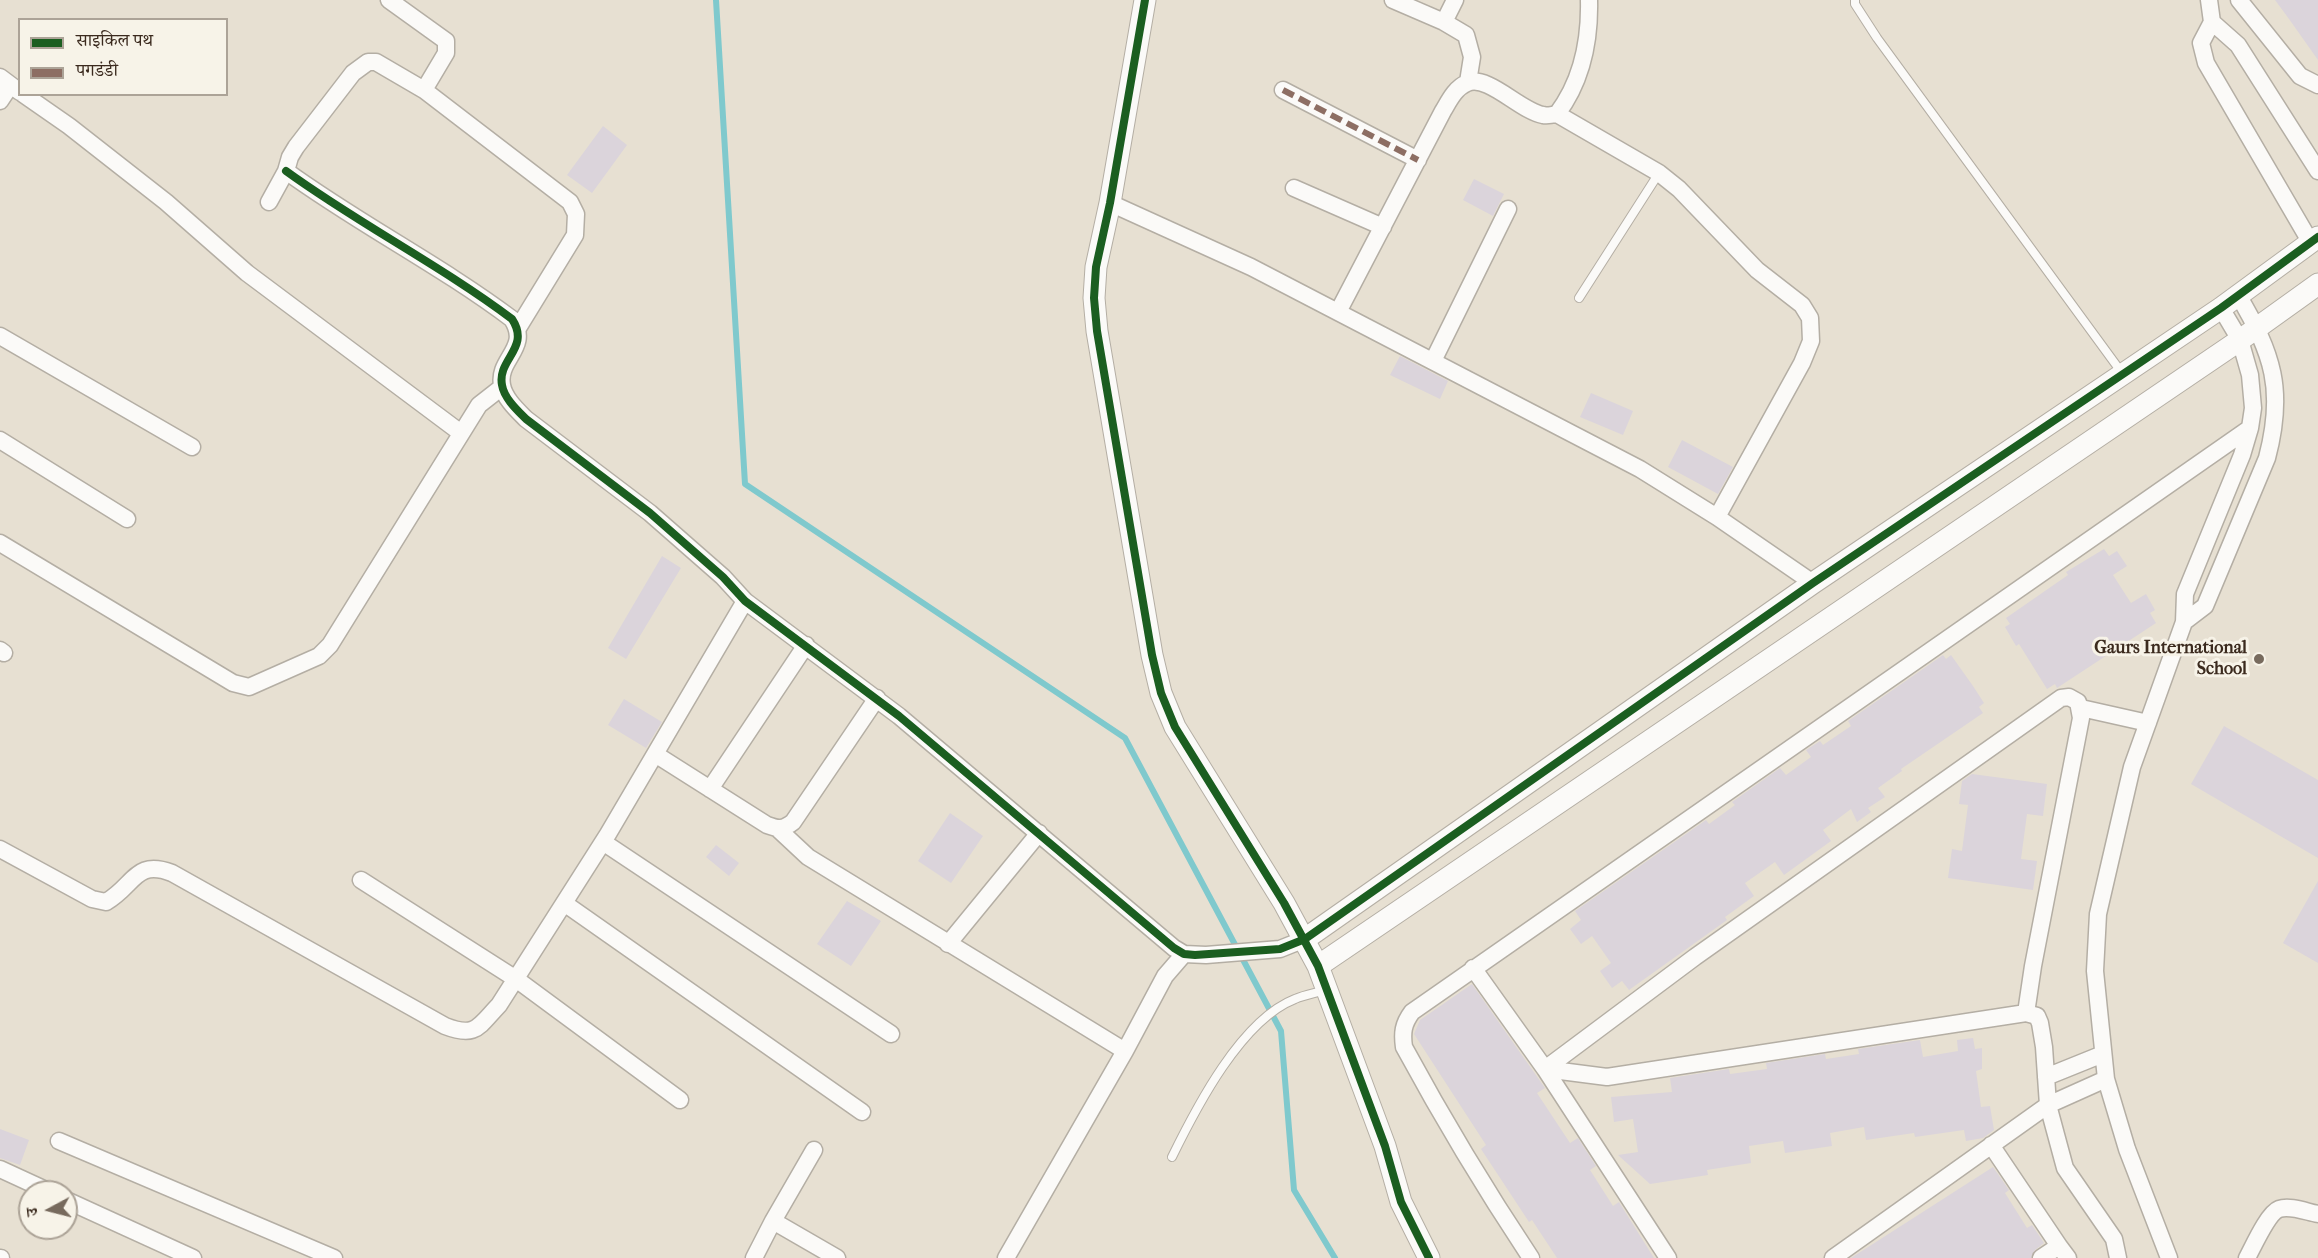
<!DOCTYPE html>
<html>
<head>
<meta charset="utf-8">
<style>
	body { margin:0 }
	#map { position:relative; width:2318px; height:1258px; overflow:hidden; background:#e7e0d2; font-family:"IM FELL French Canon","Noto Serif Devanagari",serif }
	canvas { display:block }
	.legend { position:absolute; left:18px; top:18px; width:210px; height:78px; box-sizing:border-box; background:#f7f3e8; border:2px solid #aca397; margin:0; padding:8px 10px; list-style:none; font-size:18px; color:#3b2a1e }
	.legend li { display:flex; align-items:center; gap:12px; height:30px }
	.legend b { width:30px; border:2px solid #aca397 }
	.north { position:absolute; left:18px; top:1180px; width:60px; height:60px; box-sizing:border-box; background:#f7f3e8; border:2px solid #aca397; border-radius:50%; rotate:263deg; font-size:16px; font-weight:700; line-height:24px; text-align:center; color:#3b2a1e }
	.north::after { content:''; display:block; margin:auto; width:21px; height:27px; background:#776a5d; clip-path:polygon(50% 0,100% 100%,50% 72%,0 100%) }
</style>
</head>
<body>
<div id="map">
<canvas width="2318" height="1258"></canvas>
<ul class="legend">
<li><b style="height:8px;background:#1b5e20"></b>साइकिल पथ</li>
<li><b style="height:8px;background:#8d6e63"></b>पगडंडी</li>
</ul>
<div class="north">उ</div>
</div>
<script>
const ctx = document.querySelector('canvas').getContext('2d');
ctx.lineJoin = 'round';
function stroke(path, color, width, dash) { ctx.strokeStyle = color; ctx.lineWidth = width; ctx.lineCap = dash ? 'butt' : 'round'; ctx.setLineDash(dash || []); ctx.stroke(path); }
function fill(path, color) { ctx.fillStyle = color; ctx.fill(path, 'evenodd'); }
function label(font, color, halo, rows, align = 'center') {
  ctx.font = font + ' "IM FELL French Canon",serif'; ctx.lineWidth = 6; ctx.setLineDash([]); ctx.textBaseline = 'middle'; ctx.strokeStyle = halo; ctx.fillStyle = color; for (const [text, x, y, turn = 0] of rows) {
    ctx.save(); ctx.translate(x, y); ctx.rotate((+turn || 0) * Math.PI / 180); ctx.textAlign = isNaN(turn) ? turn : align; if (halo) ctx.strokeText(text, 0, 0); ctx.fillText(text, 0, 0); ctx.restore();
  }
}
stroke(new Path2D(`
	M716,0L745,484L1125,738L1281,1031L1294,1190L1335,1258`), '#7fc9cd', 6);
fill(new Path2D(`
	M2275,0H2318V60L2289,19Z
	M603,126L627,145L592,193L567,175Z
	M1474,179L1504,194L1493,216L1463,200Z
	M1400,356L1448,381L1440,399L1390,375Z
	M1591,393L1633,411L1623,435L1580,417Z
	M1682,440L1733,467L1718,494L1668,467Z
	M2104,549L2109,556L2117,551L2127,566L2113,575L2131,603L2146,594L2155,610L2150,613L2156,623L2057,688L2055,684L2047,689L2019,644L2016,646L2005,627L2010,624L2006,618L2068,575L2066,572Z
	M662,556L681,568L626,659L608,648Z
	M1943,655L1946,659L1951,655L1973,686L1984,703L1979,707L1983,713L1901,769L1902,771L1878,788L1885,797L1868,808L1871,812L1857,822L1851,809L1823,830L1831,841L1784,875L1775,862L1745,883L1754,896L1725,917L1727,920L1629,990L1622,981L1612,988L1600,971L1611,963L1592,936L1581,944L1570,929L1581,920L1575,911L1706,820L1709,824L1735,805L1732,802L1780,768L1786,775L1811,757L1806,750L1820,741L1823,745L1851,726L1848,721Z
	M624,699L662,722L646,748L608,725Z
	M2224,726L2318,780V858L2191,784Z
	M1972,774L2047,784L2043,816L2027,814L2021,859L2037,861L2033,890L1948,878L1952,849L1962,851L1968,805L1959,804L1962,781Z
	M950,813L983,836L951,883L918,861Z
	M716,845L739,863L729,876L706,857Z
	M2318,881V963L2283,943Z
	M847,901L881,921L851,966L817,944Z
	M1472,984L1545,1088L1537,1093L1570,1143L1578,1138L1596,1166L1590,1170L1613,1206L1619,1202L1654,1258H1557L1532,1220L1529,1222L1481,1149L1486,1145L1414,1034L1420,1020Z
	M1973,1038L1975,1049L1982,1048V1069L1976,1071L1981,1107L1990,1106L1994,1130L1983,1138L1966,1141L1964,1130L1915,1137L1914,1133L1866,1140L1864,1127L1830,1133L1832,1146L1785,1153L1783,1141L1749,1146L1751,1163L1707,1170L1708,1175L1650,1184L1618,1155L1638,1152L1633,1119L1614,1122L1611,1097L1672,1092L1670,1078L1729,1069L1730,1074L1767,1069L1766,1063L1825,1054L1826,1059L1859,1054L1858,1049L1920,1040L1923,1057L1958,1051L1957,1040Z
	M0,1129L29,1140L20,1165L0,1158Z
	M1993,1167L2009,1190L2005,1193L2027,1228L2032,1225L2044,1243L2035,1250L2031,1258H1851Z`), '#dbd4db');
const service = new Path2D(`
	M1855,0V4L1877,38L2122,373
	M1579,298L1659,173
	M1172,1157C1196,1108 1241,1020 1295,999C1304,995 1316,993 1326,990`);
const minor = new Path2D(`
	M389,0L446,41V53L424,90
	M1393,0L1444,22L1466,35L1472,57L1468,82
	M2209,0L2212,22L2201,43L2206,63L2311,243
	M2239,0L2300,76L2318,85
	M1444,22L1455,0
	M2212,22L2238,45L2318,171
	M0,77L20,92
	M1283,90L1418,160
	M23,94L69,126L166,202L247,273L461,433
	M0,101L10,86
	M1557,114L1659,173L1679,189L1757,270L1802,305L1810,318L1811,341L1802,363L1717,517
	M286,171C359,224 440,265 512,319C531,348 497,359 502,385C504,398 517,410 526,419L650,513L723,577L745,601L899,716L1174,948L1184,954L1206,955L1280,949L1305,939
	M1294,188L1383,227
	M269,202L286,171L290,157L296,147L353,73L368,62H376L424,90L570,202L576,214L575,235L518,328
	M1110,203L1251,267L1640,469L1717,517L1813,583
	M1338,312L1443,111C1449,101 1455,88 1467,83C1488,74 1520,111 1543,115C1547,116 1552,115 1557,114C1582,81 1590,41 1589,0
	M0,336L192,447
	M1433,361L1508,209
	M0,440L127,519
	M0,543L233,683L249,687L319,656L330,645L479,405L502,387
	M2184,622L2205,606L2267,458C2285,390 2273,354 2238,295
	M0,650L4,653
	M2081,708L2148,723
	M655,754L767,825C778,829 783,830 793,822L877,698
	M710,789L806,645
	M778,829L808,857L1125,1051
	M603,842L891,1034
	M0,849L92,899L106,902C135,885 135,859 172,873L445,1026C476,1038 478,1027 499,1005L608,834L745,601
	M361,880L516,979L680,1100
	M564,903L862,1112
	M948,944L1039,833
	M1473,968L1545,1069L1668,1258
	M1545,1069L1695,957L2061,698L2069,697L2078,702L2081,718L2033,966L2026,1013
	M1545,1069L1607,1077L2026,1013L2037,1016L2040,1023L2044,1047L2048,1105L2065,1168L2114,1239L2118,1258
	M2046,1077L2103,1054
	M59,1141L334,1258
	M1991,1145L2059,1246L2041,1258
	M0,1169L50,1192
	M66,1200L193,1258
	M773,1221L837,1258
	M2059,1246L2068,1258
	M0,1258H1
	M754,1258L773,1221L814,1150
	M1006,1258L1125,1051L1165,976L1184,954
	M1531,1258C1485,1189 1443,1119 1404,1047C1402,1033 1403,1024 1412,1012L2250,428
	M1833,1258L2048,1105L2106,1079
	M2169,1258L2127,1149L2106,1079L2095,971L2098,914L2132,767L2184,622L2185,594L2242,455L2250,428L2253,408L2250,375L2240,340L2221,308
	M2247,1258C2253,1247 2268,1213 2279,1209C2290,1205 2307,1212 2318,1214`);
const tertiary = new Path2D(`
	M1145,0L1110,203L1096,267L1094,298L1097,331L1152,655L1161,693L1175,727L1284,903L1318,966L1385,1146L1401,1202L1429,1258
	M1305,939L1813,583L2221,308L2318,237
	M1318,966L2240,340L2318,284`);
stroke(service, '#b4aea4', 10);
stroke(minor, '#b4aea4', 19);
stroke(tertiary, '#b4aea4', 23);
stroke(service, '#fbfaf8', 8);
stroke(minor, '#fbfaf8', 16);
stroke(tertiary, '#fbfaf8', 21);
stroke(new Path2D(`
	M1283,90L1418,160`), '#8d6e63', 6, [12, 6]);
stroke(new Path2D(`
	M1145,0L1110,203L1096,267L1094,298L1097,331L1152,655L1161,693L1175,727L1284,903L1318,966L1385,1146L1401,1202L1429,1258
	M286,171C359,224 440,265 512,319C531,348 497,359 502,385C504,398 517,410 526,419L650,513L723,577L745,601L899,716L1174,948L1184,954L1195,955L1280,949L1305,939L1813,583L2221,308L2318,237`), '#1b5e20', 8);
for (const [x, y, r, color] of [
	[2259,659,6,"#776a5d"]
]) { const dot = new Path2D(); dot.arc(x, y, r, 0, 2 * Math.PI); ctx.fillStyle = color; ctx.fill(dot); stroke(dot, '#f7f3e8', 2); }
label('bold 18px', '#3b2a1e', '#f7f3e8', [
	["Gaurs International",2247,649],
	["School",2247,670]
], 'right');
</script>
</body>
</html>
